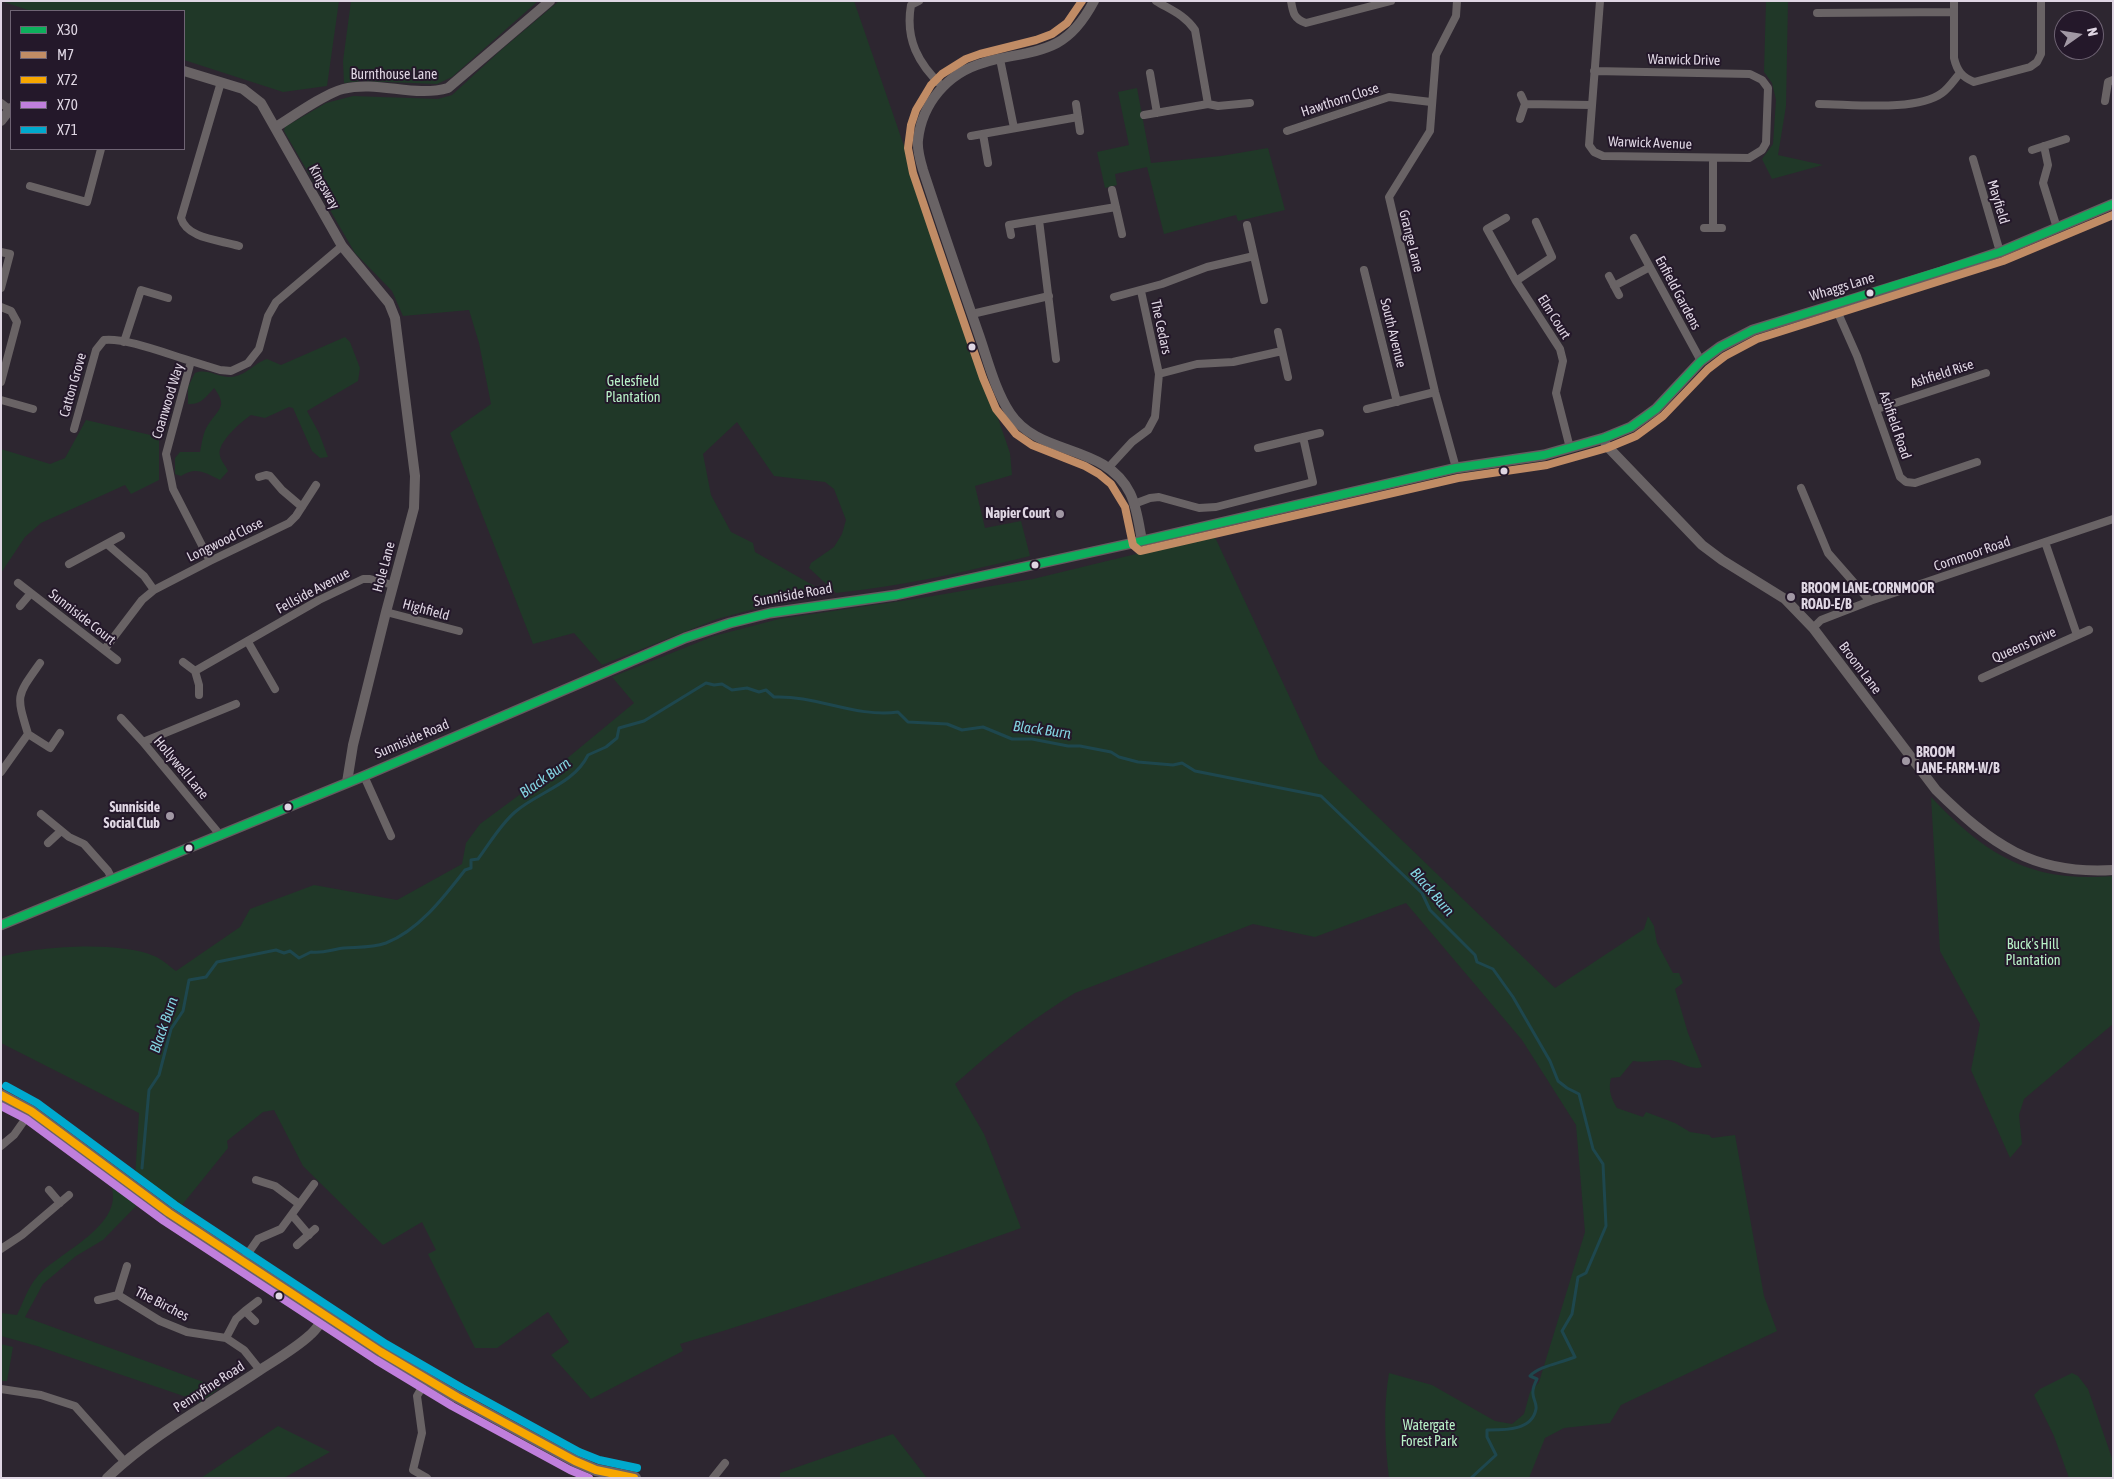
<!DOCTYPE html>
<style>
body{margin:0}
#map{position:relative;width:2114px;height:1479px;overflow:hidden;background:#2d2630;font-family:"Asap Condensed",sans-serif}
canvas{display:block}
.frame{position:absolute;inset:0;border:2px solid #dfd6e3;pointer-events:none}
.legend{position:absolute;left:10px;top:10px;width:175px;height:140px;box-sizing:border-box;background:#24182a;border:1px solid #6f6474;margin:0;padding:6px 9px;list-style:none;font-size:15px;color:#dfd6e3}
.legend li{display:flex;align-items:center;gap:10px;height:25px}
.legend b{width:25px;border:1px solid #6f6474}
.north{position:absolute;left:2054px;top:10px;width:50px;height:50px;box-sizing:border-box;background:#24182a;border:1px solid #6f6474;border-radius:50%;rotate:77deg;font-size:14px;font-weight:700;line-height:20px;text-align:center;color:#dfd6e3}
.north::after{content:'';display:block;margin:auto;width:18px;height:22px;background:#a198a4;clip-path:polygon(50% 0,100% 100%,50% 72%,0 100%)}
</style>
<div id="map">
<canvas width="2114" height="1479"></canvas>
<div class="frame"></div>
<ul class="legend">
<li><b style="height:6px;background:#0daf5c"></b>X30</li>
<li><b style="height:6px;background:#c18c65"></b>M7</li>
<li><b style="height:6px;background:#f7a600"></b>X72</li>
<li><b style="height:6px;background:#c07fdc"></b>X70</li>
<li><b style="height:6px;background:#00a9ce"></b>X71</li>
</ul>
<div class="north">N</div>
</div>
<script>
const g = document.querySelector('canvas').getContext('2d');
g.lineJoin = 'round';
function paint(path, color) {
  g.fillStyle = color;
  g.fill(path, 'evenodd');
}
function strokePath(path, color, width, dash) {
  g.strokeStyle = color;
  g.lineWidth = width;
  g.lineCap = dash ? 'butt' : 'round';
  g.setLineDash(dash || []);
  g.stroke(path);
}
function label(font, color, halo, rows, align = 'center') {
  g.font = font + ' "Asap Condensed",sans-serif';
  g.lineWidth = 4;
  g.setLineDash([]);
  g.textBaseline = 'middle';
  g.strokeStyle = halo;
  g.fillStyle = color;
  for (const [text, x, y, turn = 0] of rows) {
    g.save();
    g.translate(x, y);
    g.rotate((+turn || 0) * Math.PI / 180);
    g.textAlign = isNaN(turn) ? turn : align;
    if (halo) g.strokeText(text, 0, 0);
    g.fillText(text, 0, 0);
    g.restore();
  }
}
const green = new Path2D(`
 M1 1H339L327 86 283 92 184 60V11H31Z
 M351 1H538L452 77 437 84 362 81 344 83 343 61Z
 M559 1H854L1010 453 1012 475 975 486 985 528 1021 521 1030 556C964 572 903 586 836 593L809 568 811 563 834 547 842 534 846 520 834 489 825 482 774 476 737 422 703 454 711 495 731 532 753 543 755 552 828 594 780 602 717 619 602 665 574 633 533 644 450 433 491 404 479 343 469 310 403 316 392 291 355 253 284 131 285 127 326 103 353 96 438 99 452 95 500 51Z
 M1766 1H1788L1786 106 1778 155 1823 165 1772 179 1762 159 1773 144 1776 100 1772 83 1764 72Z
 M1137 88 1151 163 1221 156 1268 148 1285 210 1238 221 1236 215 1164 234 1147 167 1115 174 1117 185 1105 188 1097 152 1129 145 1118 92Z
 M345 337 350 342 360 368 358 381 307 411 319 433 328 457 320 458 312 451 293 408 289 407 265 418 251 415C241 422 216 443 220 456 221 461 226 466 228 471L220 480C206 473 196 466 181 476L175 474V458L180 452H200C202 443 203 432 208 425 219 408 228 407 214 388 206 397 201 405 188 404V387L195 373C208 368 218 378 231 377 246 376 254 363 267 359L281 365Z
 M86 420 159 437V480L131 494 125 485 41 523 25 537 1 573V449L50 464 65 458Z
 M1214 535 1319 760 1555 988 1644 929 1648 916 1654 926 1657 943 1673 973H1679L1683 983 1675 989 1688 1033 1702 1067C1690 1071 1680 1060 1668 1060 1656 1060 1645 1063 1633 1061L1620 1077 1611 1078C1608 1090 1611 1098 1617 1108L1643 1117 1646 1112 1675 1123 1690 1132 1709 1135 1712 1138 1735 1135 1764 1296 1777 1331 1621 1405 1610 1423 1564 1428 1545 1438 1529 1478H1389C1385 1443 1383 1408 1389 1373L1432 1385 1495 1421 1512 1424 1524 1414 1530 1392 1539 1382 1585 1232 1576 1125 1522 1040 1406 903 1315 937 1253 924 1075 993C1032 1019 993 1050 955 1084L984 1134 1021 1228C908 1269 795 1310 680 1344L683 1351 591 1399 551 1355 569 1342 548 1312 497 1348H475L428 1254 436 1250 422 1222 383 1245 303 1166 274 1110 263 1112 227 1141 228 1148 178 1210 135 1178 139 1113 1 1043V957C38 946 119 941 154 956 162 959 169 966 176 971L240 927 250 909 314 885 397 900 462 864 466 843 480 824 553 770 634 703 612 677 714 636 779 619 915 599 1033 579Z
 M1931 797C1986 855 2030 883 2113 876V1024L2024 1099 2019 1115 2022 1144 2010 1158 1971 1070 1980 1024 1940 951Z
 M109 1181 140 1202 103 1240 76 1256 43 1284 25 1317 220 1388 201 1402 37 1346 1 1336V1313L17 1315C23 1303 28 1287 37 1277 56 1253 131 1224 109 1181Z
 M1 1344 13 1347 7 1381H1Z
 M2072 1373 2078 1376 2088 1389 2113 1461V1478H2069L2054 1436 2034 1395 2040 1389Z
 M278 1426 330 1452 284 1478H201Z
 M893 1434 927 1478H780V1473Z`);
const stream = new Path2D(`
 M142 1168 149 1090 159 1075 171 1029 183 1011 189 980 206 977 217 962 276 950 284 953 290 951 299 958 311 952C324 954 332 949 344 948 359 947 372 948 386 943 419 930 444 897 465 870L471 868V860L478 859C490 843 500 825 515 812 538 792 574 784 588 755L606 747 617 738 619 728 644 721 706 683 714 685 722 684 732 690 747 688 759 692 766 690 774 697C816 695 856 718 898 712L908 722 947 724 962 730 983 727 1012 739H1032L1068 746H1080L1111 752 1119 757 1138 762 1173 765 1182 763 1195 771 1321 796 1422 893 1430 910 1475 955 1477 962 1493 969 1513 997 1550 1061 1558 1081 1567 1088 1579 1094 1593 1149 1603 1164 1606 1226 1586 1273 1578 1277 1572 1314 1562 1331 1575 1357C1561 1363 1539 1366 1530 1376L1537 1379C1535 1383 1532 1389 1533 1394 1533 1399 1537 1403 1536 1409 1532 1431 1504 1430 1487 1430V1437L1496 1455 1471 1478`);
const minor = new Path2D(`
 M919 1 911 5C905 39 918 64 943 87
 M1156 1C1171 10 1185 15 1195 30L1208 104
 M1291 1C1293 13 1294 19 1306 23L1391 1
 M1954 1V58C1957 71 1962 77 1974 82L2030 67 2037 62 2041 54V1
 M1817 13 1954 12
 M1000 59 1014 128
 M1594 71 1750 74 1762 80 1768 88 1766 143 1762 150 1749 158 1603 156 1594 152 1589 145 1600 1
 M1150 73 1157 113
 M221 82 181 218C187 239 220 240 239 246
 M2105 101 2108 82 2113 80
 M1 103 10 110
 M1076 104 1080 131
 M1525 104 1592 105
 M1819 104C1851 104 1916 112 1942 93 1949 88 1954 80 1960 73
 M1144 115 1208 104 1218 106 1250 103
 M1520 119 1525 104 1521 95
 M1287 131 1389 97 1431 102
 M983 134 988 163
 M971 136 1078 117
 M2044 146 2048 165 2043 183 2057 228
 M2032 150 2066 139
 M1713 158V228
 M1973 159 2000 252
 M30 186 87 202 101 149
 M1112 190 1122 234
 M1506 218 1487 229 1516 281 1560 349 1563 361 1556 393 1570 448
 M1039 220 1056 359
 M1247 225 1264 300
 M1704 228H1722
 M1011 235 1009 225 1116 207
 M1634 238 1701 361
 M1 252 10 254 1 288
 M1364 270 1397 402
 M1609 276 1619 295
 M1516 281 1552 257 1536 222
 M1614 286 1650 267
 M1114 297 1162 284 1207 267 1254 256
 M1834 304 1857 356 1900 477 1906 482 1915 483 1977 462
 M1 307 11 311 17 322 1 382
 M972 314 1049 296
 M1278 332 1288 377
 M124 342 141 290 168 298
 M1159 374 1197 364 1233 362 1282 351
 M1 400 33 409
 M1367 409 1435 392
 M1877 409 1986 373
 M74 429 96 350 104 340C124 337 170 355 191 361
 M1258 448 1320 433
 M1109 467 1132 442 1148 430 1155 417 1159 374 1141 291
 M1456 468 1435 392 1389 197 1430 131 1436 55 1456 16 1457 1
 M259 477 266 475 270 476 282 490 302 507
 M1801 488 1828 553 1870 601
 M1134 504 1150 498 1159 497 1199 508 1216 507 1313 482 1303 437
 M2045 542 2077 635
 M107 544 144 576 154 590
 M210 561 173 489 166 454 191 361 220 370 231 371 248 363 259 349 268 316 276 302 342 246
 M69 564 121 536
 M18 583 117 660
 M20 606 31 593
 M386 612 459 631
 M1813 628 1821 620 1870 601 2113 519
 M248 642 275 689
 M104 650 142 600 154 590 210 561 289 523 296 516 316 485
 M183 662 195 671 199 685V695
 M195 671 319 600 363 579H370L393 585
 M1982 678 2089 630
 M121 718 143 742 221 836
 M28 734 50 748 60 733
 M143 742 236 704
 M1 772 28 734C16 694 16 697 40 663
 M364 776 391 836
 M41 814 69 837 84 844 108 871 112 879
 M48 843 61 831
 M1 1146 14 1135 31 1111
 M256 1180 275 1186 299 1204
 M49 1190 60 1203
 M292 1215 309 1235
 M297 1245 315 1229
 M1 1249 22 1235 69 1195
 M242 1262 258 1239 281 1229 314 1184
 M118 1295 160 1321 187 1332 226 1338 244 1350 260 1370
 M98 1300 118 1295 127 1266
 M255 1321 245 1311 258 1301
 M226 1338 236 1319 245 1311
 M1 1389 41 1395 75 1406 124 1461
 M427 1478 413 1470 422 1433 417 1396 427 1379
 M713 1478 725 1463`);
const tertiary = new Path2D(`
 M1094 1C1085 18 1074 34 1057 43 1034 55 1007 55 983 63 948 73 922 103 918 140 917 149 920 160 923 170 941 225 960 280 979 335 988 361 995 390 1010 413 1039 457 1105 443 1130 493 1137 507 1139 525 1142 541
 M184 71 243 89 261 103 342 246 389 303 395 318 415 476 414 508 386 612 353 745 347 782
 M1 121 11 108
 M276 127C292 117 326 93 343 89 378 80 414 98 448 88L550 1
 M1604 438 1606 445 1702 545 1722 560 1785 599 1813 628 1936 790C1991 844 2033 875 2113 870
 M107 1478C152 1435 208 1405 260 1370 277 1359 296 1348 310 1335 316 1330 320 1323 325 1317`);
const secondary = new Path2D(`
 M1 925 364 776 685 638 730 623 770 613 896 595 1142 541 1456 468 1544 455 1604 438 1631 427 1645 417 1656 409 1701 361 1720 347 1753 330 1941 272 2000 252 2113 204`);
const trunk = new Path2D(`
 M1 1095 31 1111 169 1213 381 1352 457 1397 575 1461 596 1470 635 1478`);
const bus1 = new Path2D(`
 M1 925 364 776 685 638 730 623 770 613 896 595 1142 541 1456 468 1544 455 1604 438 1631 427 1645 417 1656 409 1701 361 1720 347 1753 330 2000 252 2113 204`);
const bus2 = new Path2D(`
 M1082 1 1067 23 1052 34 1036 40 980 54 966 59 942 74 931 85 916 110 911 125 908 148 913 173 934 235 983 378 996 409 1016 434 1032 445 1085 466 1099 474 1111 484 1125 507 1133 545 1140 551 1458 478 1547 465 1607 448 1636 436 1651 425 1663 416 1708 369 1725 356 1757 339 2003 261 2113 215`);
const bus3 = new Path2D(`
 M1 1095 31 1111 169 1213 381 1352 457 1397 575 1461 596 1470 634 1478`);
const bus4 = new Path2D(`
 M1 1106 26 1119 164 1221 376 1360 452 1406 570 1470 589 1478`);
const bus5 = new Path2D(`
 M6 1086 37 1103 175 1205 386 1344 462 1388 579 1452 599 1460 637 1468`);
const markers = [
 [1870,293,4.5,"#dfd6e3"],
 [972,347,4.5,"#dfd6e3"],
 [1504,471,4.5,"#dfd6e3"],
 [1060,514,5,"#a198a4"],
 [1035,565,4.5,"#dfd6e3"],
 [1791,597,5,"#a198a4"],
 [1906,761,5,"#a198a4"],
 [288,807,4.5,"#dfd6e3"],
 [170,816,5,"#a198a4"],
 [189,848,4.5,"#dfd6e3"],
 [279,1296,4.5,"#dfd6e3"]
];
const streetNames = [
 ["Warwick Drive",1684,60,1],
 ["Burnthouse Lane",394,75],
 ["Hawthorn Close",1340,100,-18],
 ["Warwick Avenue",1650,143,2],
 ["Kingsway",324,187,61],
 ["Mayfield",1998,202,73],
 ["Grange Lane",1411,241,76],
 ["Whaggs Lane",1842,287,-17],
 ["Enfield Gardens",1678,293,62],
 ["Elm Court",1554,317,58],
 ["The Cedars",1161,327,78],
 ["South Avenue",1393,333,76],
 ["Ashfield Rise",1942,374,-18],
 ["Catton Grove",73,385,-74],
 ["Coanwood Way",168,401,-73],
 ["Ashfield Road",1895,425,71],
 ["Longwood Close",225,540,-26],
 ["Cornmoor Road",1972,554,-19],
 ["Hole Lane",384,567,-75],
 ["Fellside Avenue",313,591,-28],
 ["Sunniside Road",793,595,-10],
 ["Highfield",426,610,15],
 ["Sunniside Court",82,617,38],
 ["Queens Drive",2024,645,-24],
 ["Broom Lane",1860,668,53],
 ["Sunniside Road",412,739,-23],
 ["Hollywell Lane",181,768,50],
 ["The Birches",162,1304,27],
 ["Pennyfine Road",209,1387,-33]
];
const parkNames = [
 ["Gelesfield",633,382],
 ["Plantation",633,398],
 ["Buck's Hill",2033,945],
 ["Plantation",2033,961],
 ["Watergate",1429,1426],
 ["Forest Park",1429,1442]
];
const poiNames = [
 ["Napier Court",1050,514],
 ["BROOM LANE-CORNMOOR",1801,589,"left"],
 ["ROAD-E/B",1801,605,"left"],
 ["BROOM",1916,753,"left"],
 ["LANE-FARM-W/B",1916,769,"left"],
 ["Sunniside",160,808],
 ["Social Club",160,824]
];
const waterNames = [
 ["Black Burn",1042,730,8],
 ["Black Burn",545,778,-35],
 ["Black Burn",1432,892,49],
 ["Black Burn",164,1025,-71]
];
paint(green, '#203828');
strokePath(stream, '#1e474e', 3);
strokePath(minor, '#696365', 8);
strokePath(tertiary, '#696365', 10);
strokePath(secondary, '#645c60', 11);
strokePath(trunk, '#6b6266', 12);
strokePath(bus1, '#0daf5c', 8);
strokePath(bus2, '#c18c65', 8);
strokePath(bus3, '#f7a600', 8);
strokePath(bus4, '#c07fdc', 8);
strokePath(bus5, '#00a9ce', 8);
for (const [x, y, r, color] of markers) {
  const dot = new Path2D();
  dot.arc(x, y, r, 0, 2 * Math.PI);
  g.fillStyle = color;
  g.fill(dot);
  strokePath(dot, '#24182a', 2);
}
label('14px', '#dfd6e3', '#24182a', streetNames);
label('14px', '#b8f1c7', '#24182a', parkNames);
label('bold 14px', '#dfd6e3', '#24182a', poiNames, 'right');
label('italic 15px', '#82d3df', '#24182a', waterNames);
</script>
